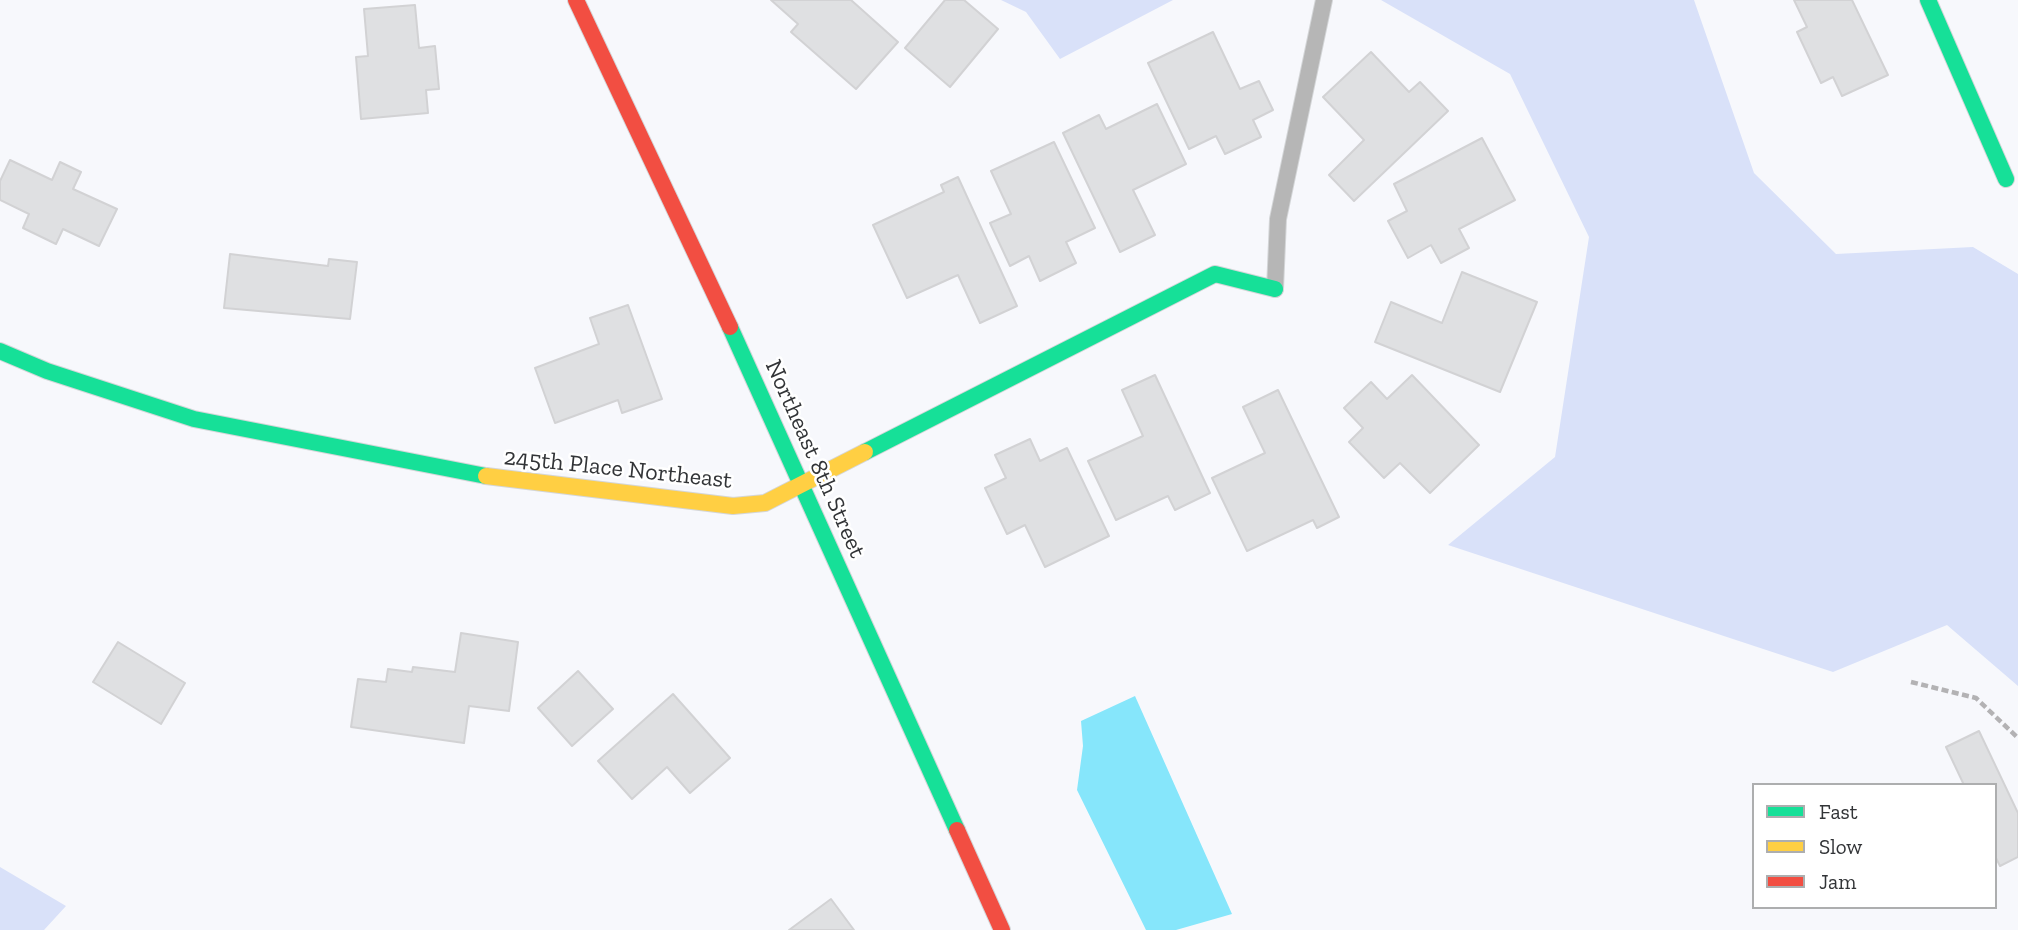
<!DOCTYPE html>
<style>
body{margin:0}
#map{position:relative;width:2018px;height:930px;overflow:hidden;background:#f7f8fc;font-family:"Zilla Slab",serif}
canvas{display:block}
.legend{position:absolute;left:1752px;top:783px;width:245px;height:126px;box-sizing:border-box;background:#fff;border:2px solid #adaeaf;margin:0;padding:9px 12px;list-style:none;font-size:21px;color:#323437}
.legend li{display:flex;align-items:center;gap:14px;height:35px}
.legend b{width:35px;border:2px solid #adaeaf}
</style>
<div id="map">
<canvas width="2018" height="930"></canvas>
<ul class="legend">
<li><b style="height:9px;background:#16e098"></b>Fast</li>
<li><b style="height:9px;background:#ffcf43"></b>Slow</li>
<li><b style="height:9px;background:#f24e42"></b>Jam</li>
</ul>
</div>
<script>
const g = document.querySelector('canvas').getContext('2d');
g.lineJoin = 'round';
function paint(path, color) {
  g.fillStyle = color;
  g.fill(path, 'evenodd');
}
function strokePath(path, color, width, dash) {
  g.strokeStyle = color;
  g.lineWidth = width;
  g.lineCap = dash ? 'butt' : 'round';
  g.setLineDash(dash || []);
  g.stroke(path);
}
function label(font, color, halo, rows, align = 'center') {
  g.font = font + ' "Zilla Slab",serif';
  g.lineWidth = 5;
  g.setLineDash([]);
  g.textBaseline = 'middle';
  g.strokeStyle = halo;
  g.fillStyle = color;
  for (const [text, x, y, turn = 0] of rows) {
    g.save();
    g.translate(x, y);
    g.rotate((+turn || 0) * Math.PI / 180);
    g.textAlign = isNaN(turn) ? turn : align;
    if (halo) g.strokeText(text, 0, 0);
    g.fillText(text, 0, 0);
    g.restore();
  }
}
const green = new Path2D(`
 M1001 0H1173L1060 59 1026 12Z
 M1381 0H1694L1754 173 1836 254 1973 247 2018 274V686L1947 625 1833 672 1448 545 1555 457 1589 237 1510 74Z
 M0 867 66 906 44 930H0Z`);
const water = new Path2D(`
 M1135 696 1232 914 1176 930H1146L1077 790 1083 746 1081 721Z`);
const building = new Path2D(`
 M771 0H851L898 42 856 89 791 32 798 24Z
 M945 0H964L998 29 950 87 905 48Z
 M1794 0H1852L1888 75 1842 96 1833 77 1821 83 1797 32 1807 27Z
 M415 5 419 48 435 46 439 89 426 90 428 113 361 119 356 57 368 56 364 9Z
 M1213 32 1240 89 1259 81 1273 110 1253 120 1261 137 1225 154 1216 136 1189 149 1148 63Z
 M1371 52 1409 92 1420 82 1448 111 1354 201 1329 175 1364 140 1323 97Z
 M1157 104 1186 164 1133 190 1155 235 1120 252 1063 133 1099 115 1106 129Z
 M1482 138 1515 200 1459 229 1469 248 1441 263 1431 245 1408 258 1388 221 1407 211 1394 184Z
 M1054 142 1095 228 1066 242 1076 263 1040 281 1029 256 1010 266 990 223 1011 214 991 171Z
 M10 160 52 180 60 162 81 172 73 189 117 209 99 246 63 229 56 244 23 228 29 214 0 200V181Z
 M958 177 1017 306 980 323 958 275 907 298 873 225 944 192 941 185Z
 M230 254 328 266 329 259 357 262 350 319 224 308Z
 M1462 272 1537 302 1500 392 1375 342 1391 302 1442 323Z
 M628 305 662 399 622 413 618 400 555 423 535 368 599 344 590 318Z
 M1155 375 1210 493 1175 510 1168 496 1116 520 1088 461 1143 436 1122 390Z
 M1412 375 1479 445 1430 493 1400 463 1384 478 1349 442 1363 428 1344 408 1371 382 1387 399Z
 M1278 390 1339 517 1317 528 1313 520 1247 551 1212 478 1265 453 1243 407Z
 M1030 439 1040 461 1067 448 1109 536 1045 567 1025 525 1007 534 985 488 1006 478 995 455Z
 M461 633 518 642 509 711 469 706 464 743 351 727 358 679 386 682 388 669 412 672 413 667 455 672Z
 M118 642 185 683 161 724 93 682Z
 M578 671 613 709 572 746 538 708Z
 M673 694 730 758 690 793 667 767 632 799 598 761Z
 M1979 731 2018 813V857L2000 866 1995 856V785H1964L1946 747Z
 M831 899 854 930H789Z`);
const path = new Path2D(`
 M1911 682 1976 698 2018 738`);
const lane = new Path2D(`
 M1275 289 1278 219 1324 0`);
const fast = new Path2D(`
 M1928 0 2006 179
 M730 327 957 830
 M0 351 47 371 194 419 486 476
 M865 452 1215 274 1275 289`);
const slow = new Path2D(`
 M486 476 733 506 765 503 865 452`);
const jam = new Path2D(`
 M576 0 730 327
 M957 830 1002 930`);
const streetNames = [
 ["Northeast 8th Street",815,459,66],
 ["245th Place Northeast",618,469,6]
];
paint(green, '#d9e1f9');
paint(water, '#86e6fb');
paint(building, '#dfe0e2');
strokePath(building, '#d2d2d4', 2);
strokePath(lane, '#d4d6d8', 18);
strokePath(fast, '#d4d6d8', 18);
strokePath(slow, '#d4d6d8', 18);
strokePath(jam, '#d4d6d8', 18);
strokePath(path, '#b3b2b4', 4.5, [7, 3.5]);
strokePath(lane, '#b6b6b6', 16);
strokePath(fast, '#16e098', 16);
strokePath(slow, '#ffcf43', 16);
strokePath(jam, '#f24e42', 16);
label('24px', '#323437', '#fff', streetNames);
</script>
